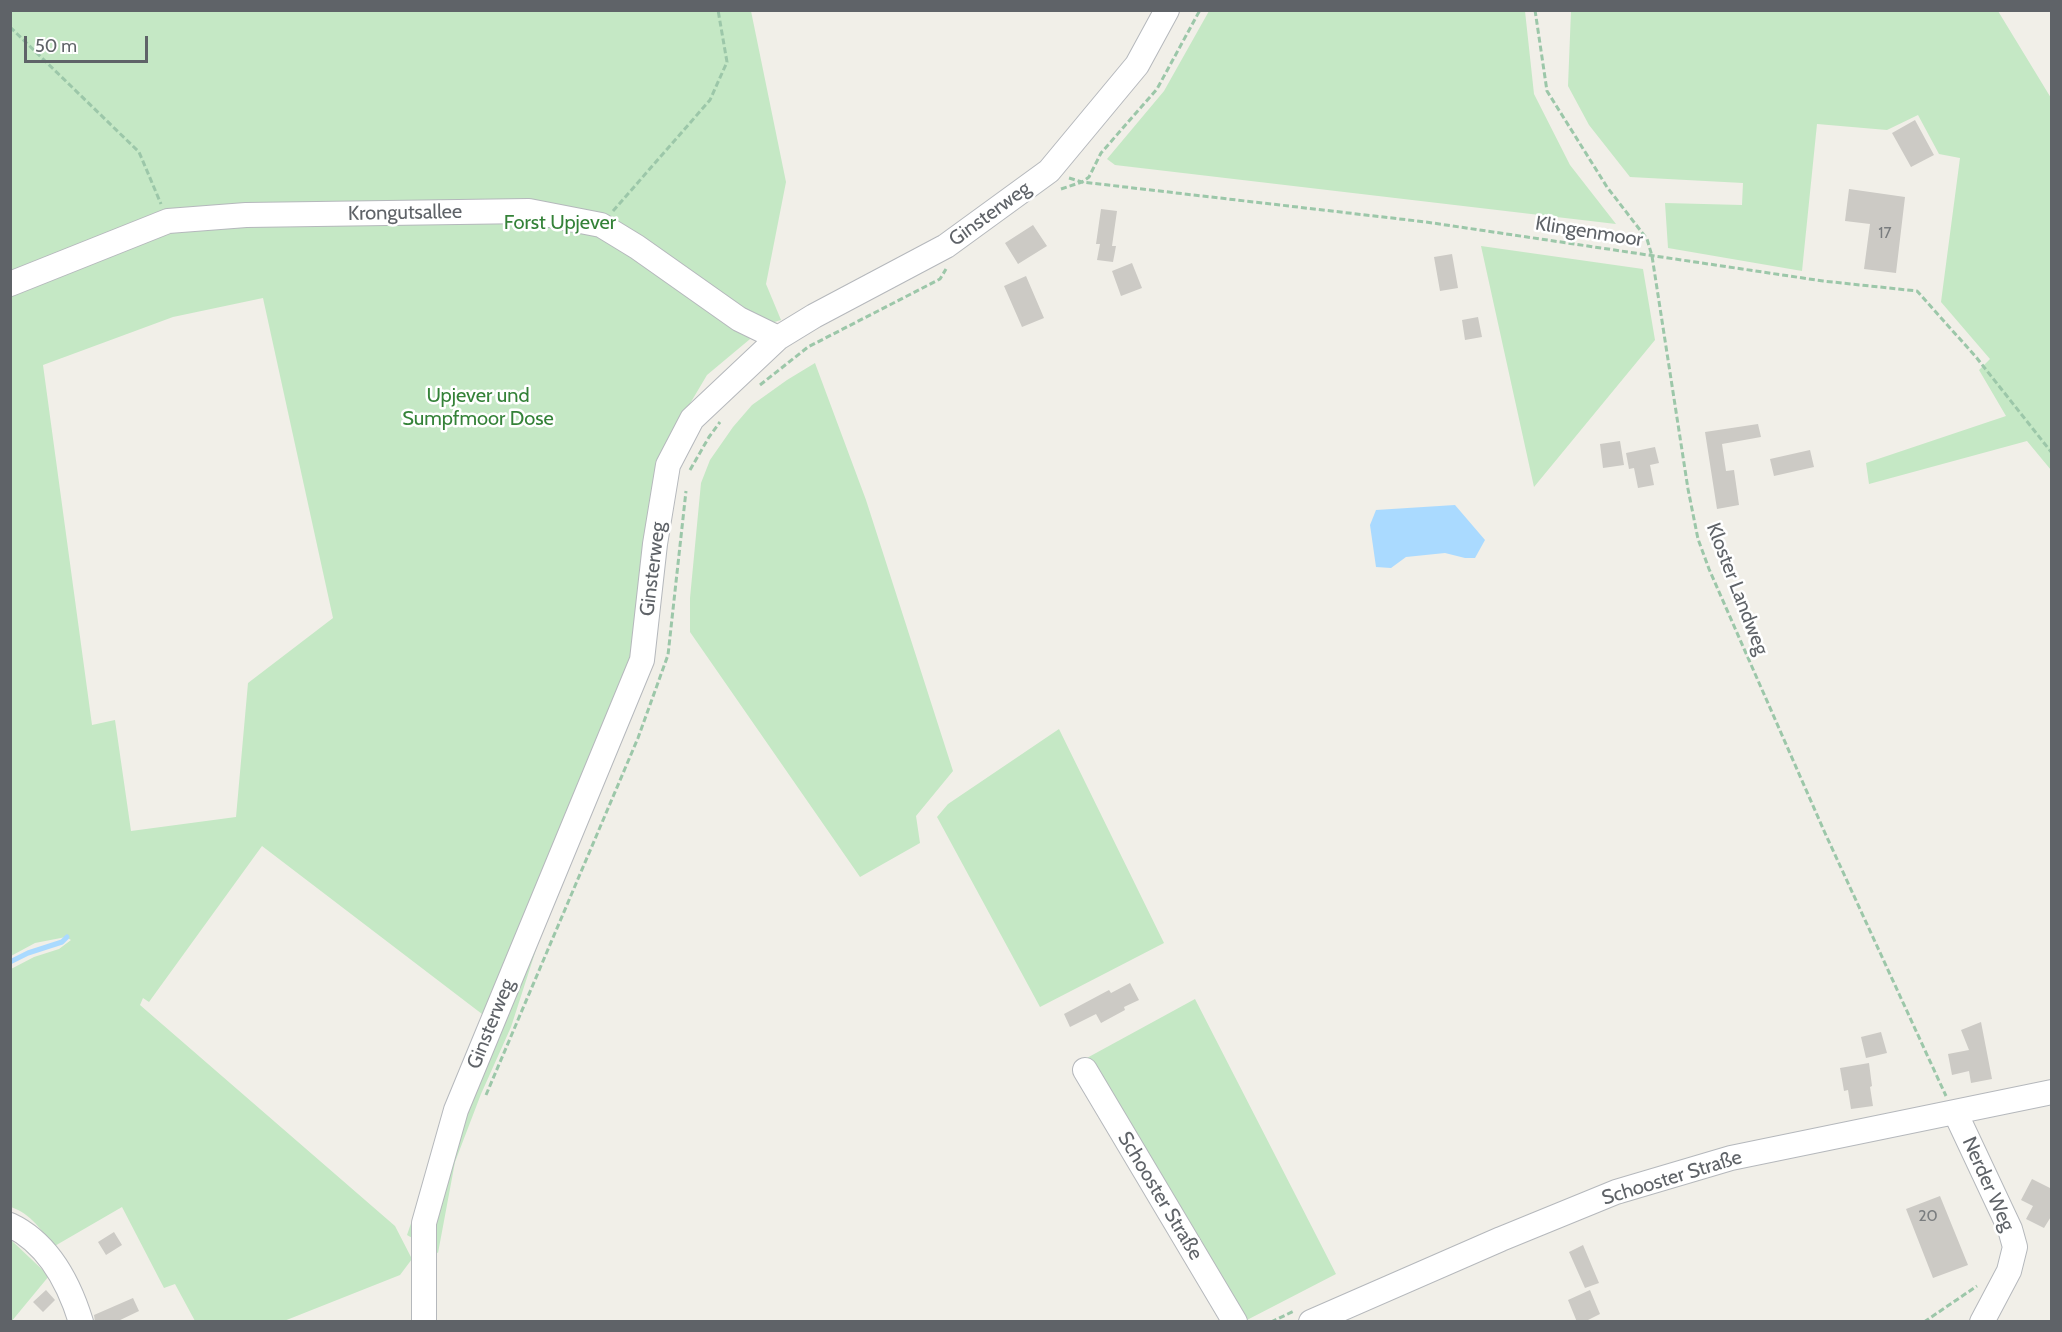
<!DOCTYPE html>
<meta charset="utf-8">
<style>
body{margin:0}
#map{position:relative;width:2062px;height:1332px;overflow:hidden;background:#f1efe8;font-family:Cabin,sans-serif}
canvas{display:block}
.frame{position:absolute;inset:0;border:12px solid #5f6368;pointer-events:none}
.scale{position:absolute;left:24px;top:36px;width:124px;height:27px;box-sizing:border-box;border:3px solid #5f6368;border-top:0;padding-left:8px;font-size:18px;line-height:21px;white-space:nowrap;color:#5f6368;-webkit-text-stroke:4px #fff;paint-order:stroke}
</style>
<div id="map">
<canvas width="2062" height="1332"></canvas>
<div class="frame"></div>
<div class="scale">50 m</div>
</div>
<script>
const g = document.querySelector('canvas').getContext('2d');
g.lineJoin = 'round';
function paint(path, color) {
  g.fillStyle = color;
  g.fill(path, 'evenodd');
}
function strokePath(path, color, width, dash) {
  g.strokeStyle = color;
  g.lineWidth = width;
  g.lineCap = dash ? 'butt' : 'round';
  g.setLineDash(dash || []);
  g.stroke(path);
}
function label(font, color, halo, rows, align = 'center') {
  g.font = font + ' Cabin,sans-serif';
  g.lineWidth = 5;
  g.setLineDash([]);
  g.textBaseline = 'middle';
  g.strokeStyle = halo;
  g.fillStyle = color;
  for (const [text, x, y, turn = 0] of rows) {
    g.save();
    g.translate(x, y);
    g.rotate((+turn || 0) * Math.PI / 180);
    g.textAlign = isNaN(turn) ? turn : align;
    if (halo) g.strokeText(text, 0, 0);
    g.fillText(text, 0, 0);
    g.restore();
  }
}
const green = new Path2D(`
 M11 11H751L786 182 766 284 781 320 768 324 707 375 656 461 631 656 511 1027 481 1094 455 1162 438 1253 407 1235 482 1014 262 846 149 1002 143 998 140 1005 395 1226 412 1259 400 1275 284 1321H195L175 1284 164 1288 122 1207 53 1247C42 1230 31 1214 11 1207V969L34 957 59 949 71 940 66 937 35 943 11 956ZM263 298 333 618 248 683 236 817 131 831 115 720 92 725 43 365 173 317Z
 M1209 11H1525L1534 94 1570 165 1616 224 1115 165 1107 159 1164 91Z
 M1571 11H1998L2051 98V470L2027 441 1869 484 1866 463 2006 416 1979 370 1990 359 1941 302 1960 158 1939 154 1918 115 1887 130 1817 124 1802 271 1668 248 1665 203 1742 205 1743 183 1630 177 1589 125 1568 86Z
 M1481 246 1643 269 1655 340 1534 487Z
 M815 363 866 500 953 771 916 816 920 843 860 877 690 632V598L701 483 710 460 733 427 752 405 787 380Z
 M1059 729 1164 943 1040 1007 937 817 948 804Z
 M1195 999 1336 1274 1245 1321 1085 1059Z
 M10 1239 49 1276 11 1322 10 1321Z`);
const water = new Path2D(`
 M1455 505 1485 540 1475 558H1465L1445 553 1406 557 1391 568 1376 567 1370 525 1376 510Z`);
const stream = new Path2D(`
 M10 962 28 953 62 942 67 937`);
const building = new Path2D(`
 M1915 120 1934 155 1911 167 1892 133Z
 M1849 189 1905 197 1896 273 1864 269 1870 224 1845 221Z
 M1101 209 1117 211 1112 246H1116L1113 262 1097 260 1100 244H1096Z
 M1033 225 1047 246 1018 264 1005 243Z
 M1452 254 1458 288 1440 291 1434 257Z
 M1132 263 1142 288 1121 296 1112 271Z
 M1026 276 1044 318 1022 327 1004 286Z
 M1478 317 1482 337 1465 340 1462 320Z
 M1758 424 1761 437 1722 444 1726 471 1734 470 1739 505 1717 509 1705 432Z
 M1620 441 1624 465 1603 468 1600 444Z
 M1655 447 1659 463 1650 465 1654 485 1638 488 1634 468 1629 469 1626 453Z
 M1810 450 1814 467 1774 476 1770 459Z
 M1130 983 1139 1000 1124 1007 1125 1010 1101 1023 1096 1014 1070 1027 1064 1014 1109 990 1111 993Z
 M1981 1022 1992 1079 1971 1083 1969 1071 1952 1075 1948 1054 1969 1050 1961 1030Z
 M1881 1032 1887 1053 1866 1058 1861 1037Z
 M1869 1063 1872 1086 1870 1087 1873 1106 1851 1109 1848 1090 1844 1091 1840 1068Z
 M2032 1179 2052 1189V1215L2044 1228 2026 1219 2033 1206 2021 1200Z
 M1940 1196 1968 1265 1933 1278 1906 1209Z
 M114 1232 122 1245 106 1255 98 1242Z
 M1583 1245 1599 1283 1585 1288 1569 1252Z
 M46 1290 55 1300 43 1312 33 1302Z
 M1590 1290 1600 1314 1584 1322H1577L1568 1300Z
 M133 1298 139 1311 116 1322H95L94 1315Z`);
const path = new Path2D(`
 M1535 10 1547 91 1607 187 1647 239 1652 256 1688 489 1698 539 1709 569 1825 833 1946 1096
 M10 27 139 152 161 204
 M1069 178 1082 182 1426 222 1823 281 1917 291 1976 357 2052 453
 M1061 189 1082 182 1089 177 1101 153 1157 89 1200 10
 M613 211 710 100 727 62 718 10
 M760 385 808 347 940 279 946 269
 M690 470 709 437 720 422
 M486 1095 638 738 668 655 686 491
 M1271 1322 1294 1311
 M1924 1322 1977 1286`);
const minor = new Path2D(`
 M10 284 168 221 246 215 529 211 601 225 637 247 739 319 778 338
 M1085 1070 1235 1322
 M1955 1112 2010 1229 2015 1247 2009 1271 1982 1322
 M10 1225C48 1243 69 1283 81 1322
 M424 1322V1223L456 1110 642 660 655 544 668 465 692 419 778 338 814 316 946 246 1049 171 1137 65 1167 10
 M1311 1322 1501 1239 1616 1192 1731 1158 2052 1092`);
const numberNames = [
 ["17",1885,233],
 ["20",1928,1216]
];
const streetNames = [
 ["Krongutsallee",405,213,-1],
 ["Ginsterweg",990,214,-36],
 ["Klingenmoor",1589,232,9],
 ["Ginsterweg",653,569,-83],
 ["Kloster Landweg",1737,589,69],
 ["Ginsterweg",491,1024,-68],
 ["Schooster Straße",1672,1178,-17],
 ["Nerder Weg",1988,1184,66],
 ["Schooster Straße",1160,1196,59]
];
const parkNames = [
 ["Forst Upjever",560,223],
 ["Upjever und",478,396],
 ["Sumpfmoor Dose",478,419]
];
paint(green, '#c5e8c5');
paint(water, '#aadaff');
strokePath(stream, '#aadaff', 5);
paint(building, '#cccac5');
strokePath(minor, '#b5b8bc', 26);
strokePath(path, '#9cc7a9', 3, [6, 3]);
strokePath(minor, '#fff', 24);
label('16px', '#7a7d7f', null, numberNames);
label('20px', '#5f6368', '#fff', streetNames);
label('20px', '#348238', '#fff', parkNames);
</script>
